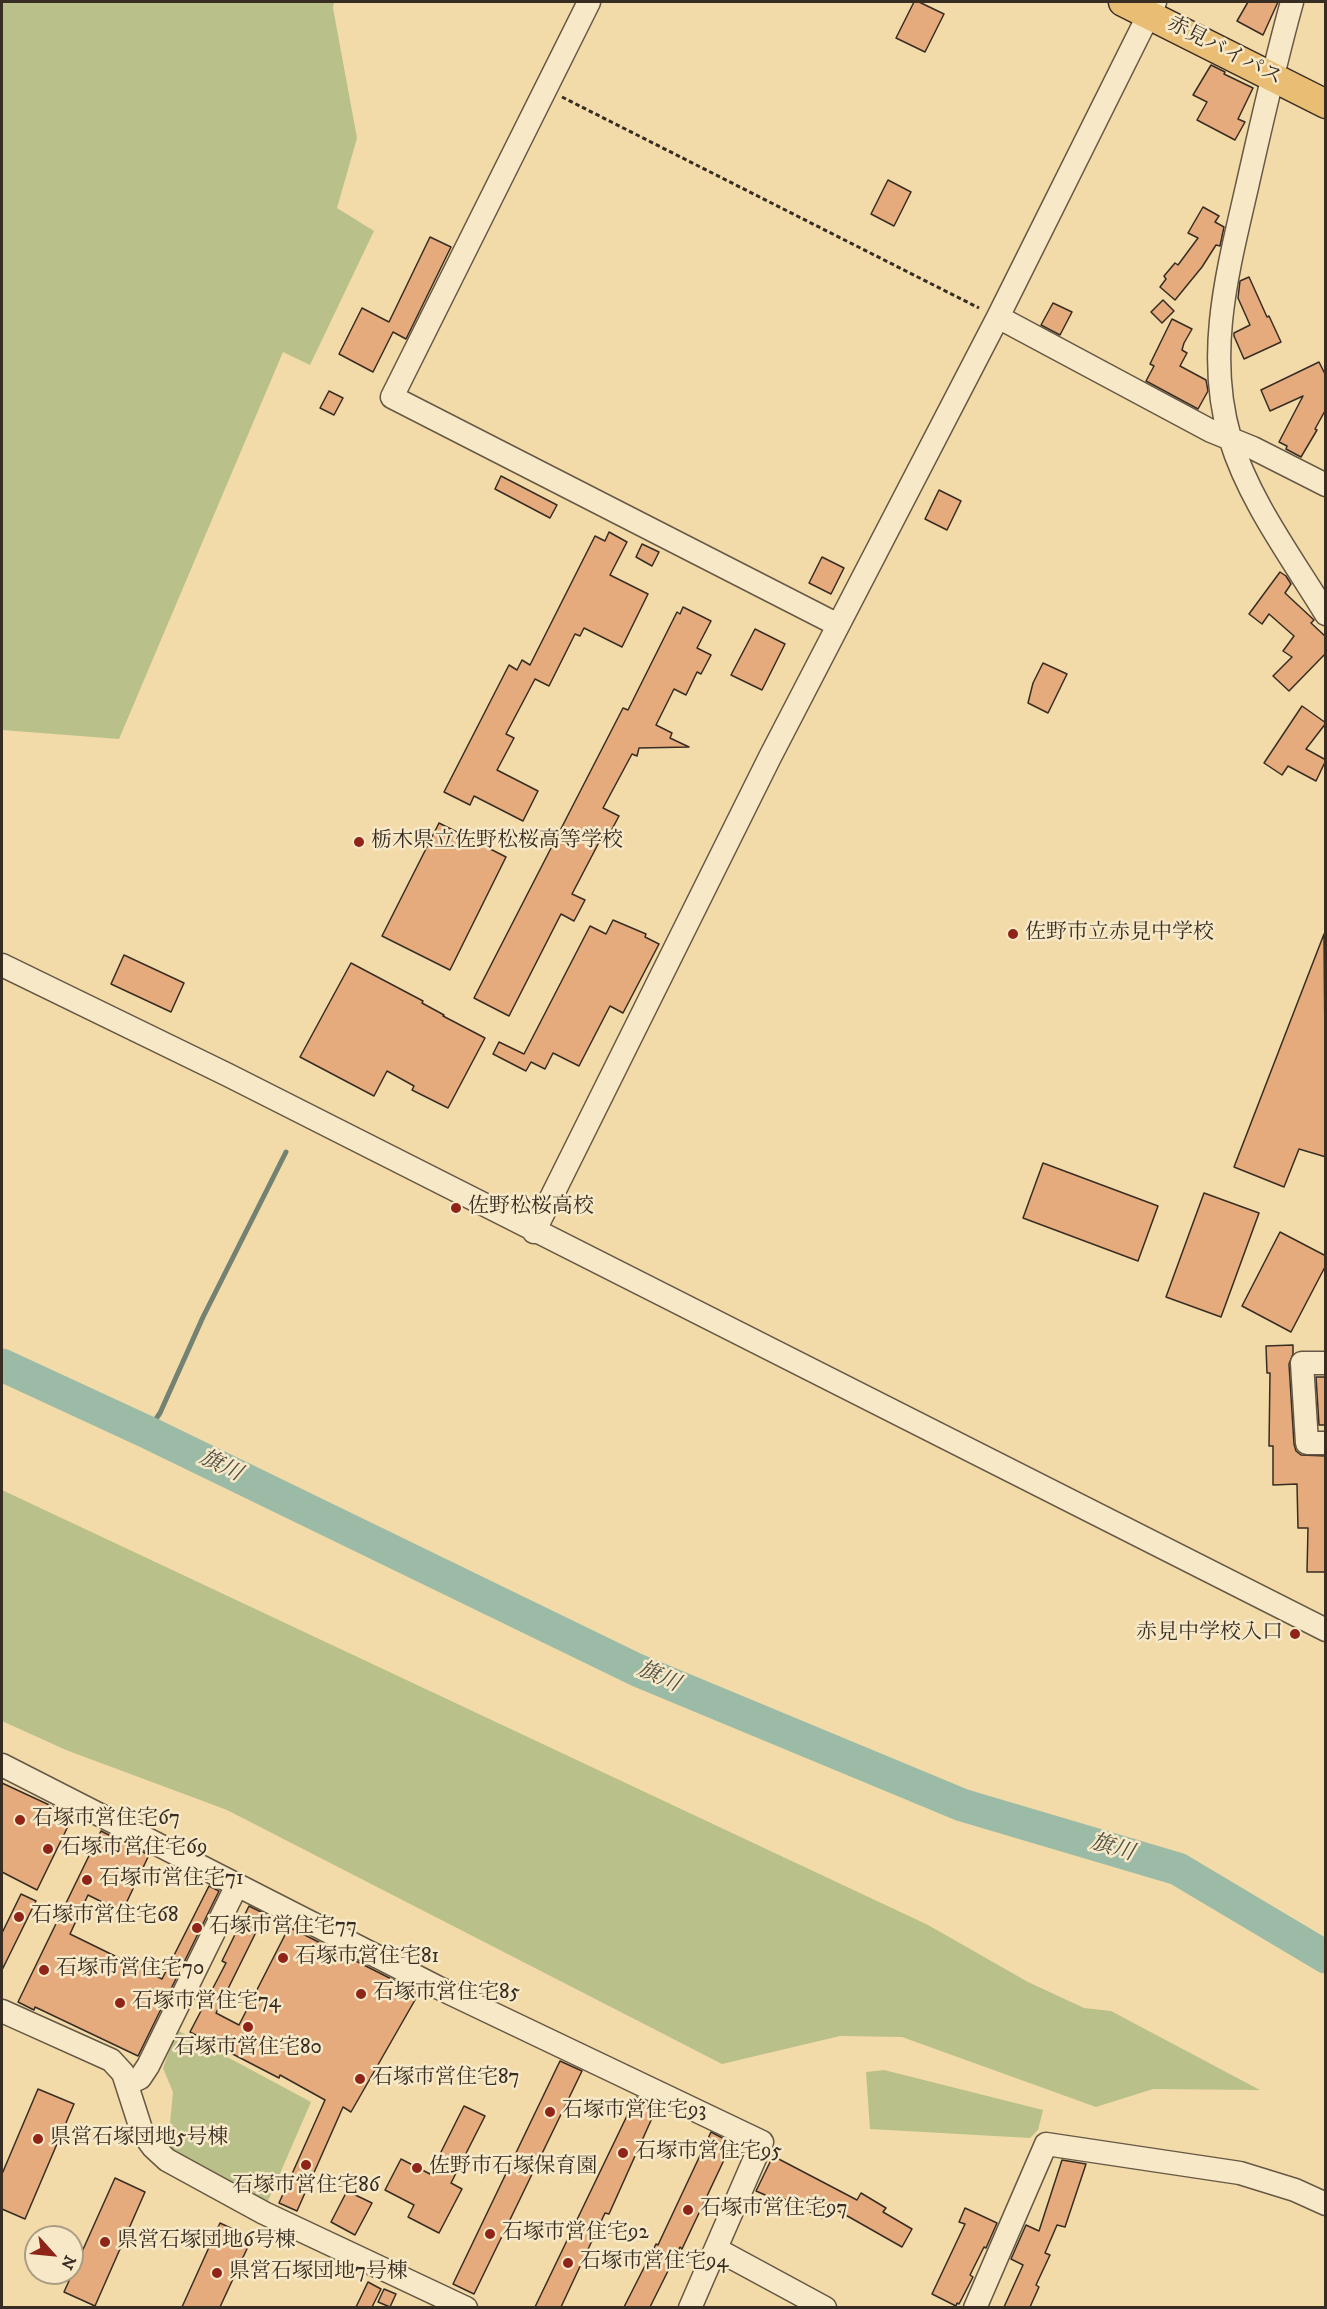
<!DOCTYPE html>
<meta charset="utf-8">
<style>
body{margin:0}
#map{position:relative;width:1327px;height:2309px;overflow:hidden;background:#f2dba9;font-family:"IM FELL DW Pica",serif}
canvas{display:block}
.frame{position:absolute;inset:0;border:3px solid #372d23;pointer-events:none}
.north{position:absolute;left:24px;top:2225px;width:60px;height:60px;box-sizing:border-box;background:#f7e8c7;border:2px solid #aa9d85;border-radius:50%;rotate:117deg;font-size:16px;font-weight:700;line-height:24px;text-align:center;color:#372d23}
.north::after{content:'';display:block;margin:auto;width:21px;height:27px;background:#8f2418;clip-path:polygon(50% 0,100% 100%,50% 72%,0 100%)}
</style>
<div id="map">
<canvas width="1327" height="2309"></canvas>
<div class="frame"></div>
<div class="north">N</div>
</div>
<script>
const g = document.querySelector('canvas').getContext('2d');
g.lineJoin = 'round';
function paint(path, color) {
  g.fillStyle = color;
  g.fill(path, 'evenodd');
}
function strokePath(path, color, width, dash) {
  g.strokeStyle = color;
  g.lineWidth = width;
  g.lineCap = dash ? 'butt' : 'round';
  g.setLineDash(dash || []);
  g.stroke(path);
}
function label(font, color, halo, rows, align = 'center') {
  g.font = font + ' "IM FELL DW Pica","Noto Serif JP",serif';
  g.lineWidth = 5;
  g.setLineDash([]);
  g.textBaseline = 'middle';
  g.strokeStyle = halo;
  g.fillStyle = color;
  for (const [text, x, y, turn = 0] of rows) {
    g.save();
    g.translate(x, y);
    g.rotate((+turn || 0) * Math.PI / 180);
    g.textAlign = isNaN(turn) ? turn : align;
    if (halo) g.strokeText(text, 0, 0);
    g.fillText(text, 0, 0);
    g.restore();
  }
}
const green = new Path2D(`
 M2 2H334L333 8 357 138 337 208 374 231 310 365 283 352 119 739 2 730Z
 M2 1490 928 1925 1028 1982 1084 2008 1111 2011 1260 2090 1153 2089 1096 2107 902 2037 840 2036 722 2064 227 1810 66 1750 2 1721Z
 M177 2030 311 2102 268 2201 173 2152 168 2144 173 2092 163 2068Z
 M884 2070 1043 2110 1038 2130 1030 2138 870 2129 866 2072Z`);
const stream = new Path2D(`
 M147 1432 160 1413 203 1317 286 1152`);
const river = new Path2D(`
 M2 1365 147 1432 637 1670 962 1805 1178 1869 1326 1957`);
const building = new Path2D(`
 M914 2H919L944 14 925 52 896 38Z
 M1248 2H1278L1263 35 1237 21Z
 M1211 65 1225 72 1224 74 1253 88 1238 119 1245 122 1235 140 1197 120 1207 102 1193 95Z
 M888 180 911 192 894 226 871 214Z
 M1203 207 1219 216 1215 222 1224 227 1220 246 1216 245 1202 267 1175 300 1160 287 1166 279 1164 276 1175 263 1178 265 1198 238 1188 233Z
 M430 237 451 247 406 339 393 332 373 372 339 354 362 308 389 322Z
 M1249 277 1267 317 1269 316 1281 342 1244 359 1234 336V333L1250 325 1238 298 1240 281Z
 M1163 300 1174 311 1162 323 1151 312Z
 M1053 303 1072 312 1060 335 1041 325Z
 M1172 319 1192 329 1184 343 1182 350 1187 353 1180 366 1206 380 1208 391 1198 409 1146 381 1154 366 1150 364Z
 M1319 362 1326 376V409L1315 429 1317 430 1301 457 1286 449 1287 446 1279 442 1303 396 1270 411 1261 390Z
 M329 391 343 398 334 415 320 408Z
 M501 476 557 505 550 518 495 489Z
 M939 490 961 501 947 530 925 519Z
 M609 532 627 542 610 575 648 594 622 647 584 628 580 636 575 634 549 686 535 679 506 734 514 738 497 770 538 791 523 821 474 796 470 805 444 792 509 665 517 670 522 660 530 665 595 536 605 541Z
 M642 544 659 552 652 566 636 557Z
 M822 557 844 568 831 594 809 583Z
 M1280 572 1286 576 1291 584 1285 593 1314 620 1311 623 1326 637V653L1289 691 1273 676 1292 657 1283 651 1294 636 1269 614 1262 624 1249 614Z
 M683 607 711 621 697 648 711 655 701 674 697 672 686 695 674 689 656 725 672 733 670 738 689 747 639 748 637 756 632 754 603 808 619 816 611 831 606 829 572 894 585 900 574 921 561 914 509 1016 474 998 623 708 628 710 677 612 680 614Z
 M755 629 785 644 762 690 731 675Z
 M1043 663 1067 674 1048 713 1028 703 1033 683Z
 M1302 706 1326 723 1306 749 1326 760 1316 781 1288 766 1282 775 1264 763Z
 M439 823 506 857 450 970 382 936Z
 M613 920 646 934 645 937 659 944 623 1013 610 1006 579 1066 553 1053 545 1069 531 1062 526 1071 493 1054 499 1042 524 1054 590 926 606 934Z
 M1324 934 1326 1157 1299 1149 1284 1187 1234 1167Z
 M124 955 184 983 171 1012 111 984Z
 M351 963 423 1001 422 1003 444 1015 443 1016 485 1038 448 1108 412 1090 414 1086 387 1071 374 1096 300 1057Z
 M1043 1163 1158 1206 1138 1261 1023 1218Z
 M1204 1193 1259 1213 1221 1317 1166 1297Z
 M1280 1232 1326 1256V1265L1291 1332 1242 1306Z
 M1293 1345V1354L1289 1364 1294 1444 1296 1451 1301 1455 1326 1456V1572H1307L1308 1528H1298L1297 1484 1273 1485V1446H1269L1270 1373H1267L1266 1346Z
 M1316 1377H1326V1425H1319Z
 M2 1783 73 1816 37 1890 2 1872Z
 M101 1831 149 1855 122 1912 88 1895 70 1934 162 1979 209 1886 219 1891 138 2056 35 2007 34 2010 18 2002Z
 M21 1894 36 1901 2 1970V1933Z
 M249 1906 265 1914 216 2013 239 2025 289 1927 419 1993 351 2112 343 2107 297 2211 279 2203 325 2100 280 2075 279 2078 190 2032 226 1963 222 1961Z
 M560 2061 582 2071 474 2294 453 2284Z
 M38 2089 74 2104 25 2219 2 2209V2174Z
 M636 2097 657 2107 609 2214 605 2213 561 2307H535Z
 M464 2106 485 2116 451 2183 462 2189 439 2233 408 2217 414 2205 385 2190 401 2159 430 2174Z
 M711 2132 732 2143 682 2249 680 2247 650 2307H624L656 2244 658 2245Z
 M773 2156 857 2200 861 2193 886 2208 883 2212 912 2229 902 2247 828 2205 822 2218 782 2198 779 2201 756 2191Z
 M1062 2160 1086 2164 1065 2227 1057 2225 1045 2253 1050 2255 1036 2285 1039 2287 1030 2307H1004L1023 2265 1011 2259 1026 2225 1039 2231Z
 M115 2178 145 2192 95 2306 64 2292Z
 M347 2191 372 2203 355 2235 331 2222Z
 M965 2208 997 2223 986 2248 984 2247 970 2275 973 2277 959 2304 957 2303 956 2306 932 2294 965 2224 959 2222Z
 M220 2223 252 2238 220 2307H182Z
 M368 2282 381 2289 372 2307H356Z
 M384 2289 396 2294 390 2307 378 2302Z`);
const path = new Path2D(`
 M562 97 979 308`);
const minor = new Path2D(`
 M589 2 392 397 838 625
 M1292 2C1275 63 1261 125 1247 187 1228 270 1205 353 1230 438 1249 501 1292 558 1326 614
 M998 317 1211 431 1253 448 1326 485
 M2 965 228 1075 1326 1630
 M534 1232 770 757 998 317 1155 2
 M1326 1363H1302L1307 1443H1326
 M2 1765 437 1987 762 2142 690 2308
 M2 2011 111 2060 123 2073 142 2132 153 2147 167 2160 264 2213 466 2308
 M127 2084 140 2078 148 2066 237 1885
 M716 2249 825 2308
 M975 2308 1046 2144 1240 2173 1295 2190 1326 2204`);
const major = new Path2D(`
 M1123 2 1326 104`);
const markers = [
 [359,842,6,"#8f2418"],
 [1013,934,6,"#8f2418"],
 [456,1208,6,"#8f2418"],
 [1295,1634,6,"#8f2418"],
 [20,1820,6,"#8f2418"],
 [48,1849,6,"#8f2418"],
 [87,1880,6,"#8f2418"],
 [19,1917,6,"#8f2418"],
 [197,1928,6,"#8f2418"],
 [283,1958,6,"#8f2418"],
 [44,1970,6,"#8f2418"],
 [361,1994,6,"#8f2418"],
 [120,2003,6,"#8f2418"],
 [248,2027,6,"#8f2418"],
 [360,2079,6,"#8f2418"],
 [550,2112,6,"#8f2418"],
 [38,2139,6,"#8f2418"],
 [623,2153,6,"#8f2418"],
 [306,2165,6,"#8f2418"],
 [417,2168,6,"#8f2418"],
 [688,2210,6,"#8f2418"],
 [490,2234,6,"#8f2418"],
 [105,2242,6,"#8f2418"],
 [568,2263,6,"#8f2418"],
 [217,2273,6,"#8f2418"]
];
const streetNames = [
 ["赤見バイパス",1224,52,27]
];
const poiNames = [
 ["栃木県立佐野松桜高等学校",371,842],
 ["佐野市立赤見中学校",1025,934],
 ["佐野松桜高校",468,1208],
 ["赤見中学校入口",1283,1634,"right"],
 ["石塚市営住宅67",32,1820],
 ["石塚市営住宅69",60,1849],
 ["石塚市営住宅71",99,1880],
 ["石塚市営住宅68",31,1917],
 ["石塚市営住宅77",209,1928],
 ["石塚市営住宅81",295,1958],
 ["石塚市営住宅70",56,1970],
 ["石塚市営住宅85",373,1994],
 ["石塚市営住宅74",132,2003],
 ["石塚市営住宅80",248,2049,"center"],
 ["石塚市営住宅87",372,2079],
 ["石塚市営住宅93",562,2112],
 ["県営石塚団地5号棟",50,2139],
 ["石塚市営住宅95",635,2153],
 ["佐野市石塚保育園",429,2168],
 ["石塚市営住宅86",306,2187,"center"],
 ["石塚市営住宅97",700,2210],
 ["石塚市営住宅92",502,2234],
 ["県営石塚団地6号棟",117,2242],
 ["石塚市営住宅94",580,2263],
 ["県営石塚団地7号棟",229,2273]
];
const waterNames = [
 ["旗川",220,1467,26],
 ["旗川",658,1678,23],
 ["旗川",1112,1849,16]
];
paint(green, '#b9c089');
strokePath(stream, '#738272', 5);
strokePath(river, '#9bbba6', 33);
paint(building, '#e5ab7d');
strokePath(building, '#372d23', 1.5);
strokePath(minor, '#665844', 25);
strokePath(major, '#372d23', 31);
strokePath(path, '#372d23', 3, [4.5, 3]);
strokePath(minor, '#f7e8c7', 22);
strokePath(major, '#e9be74', 28);
for (const [x, y, r, color] of markers) {
  const dot = new Path2D();
  dot.arc(x, y, r, 0, 2 * Math.PI);
  g.fillStyle = color;
  g.fill(dot);
  strokePath(dot, '#f7e8c7', 2);
}
label('21px', '#372d23', '#f7e8c7', streetNames);
label('21px', '#372d23', '#f7e8c7', poiNames, 'left');
label('italic 22px', '#505044', '#f7e8c7', waterNames);
</script>
